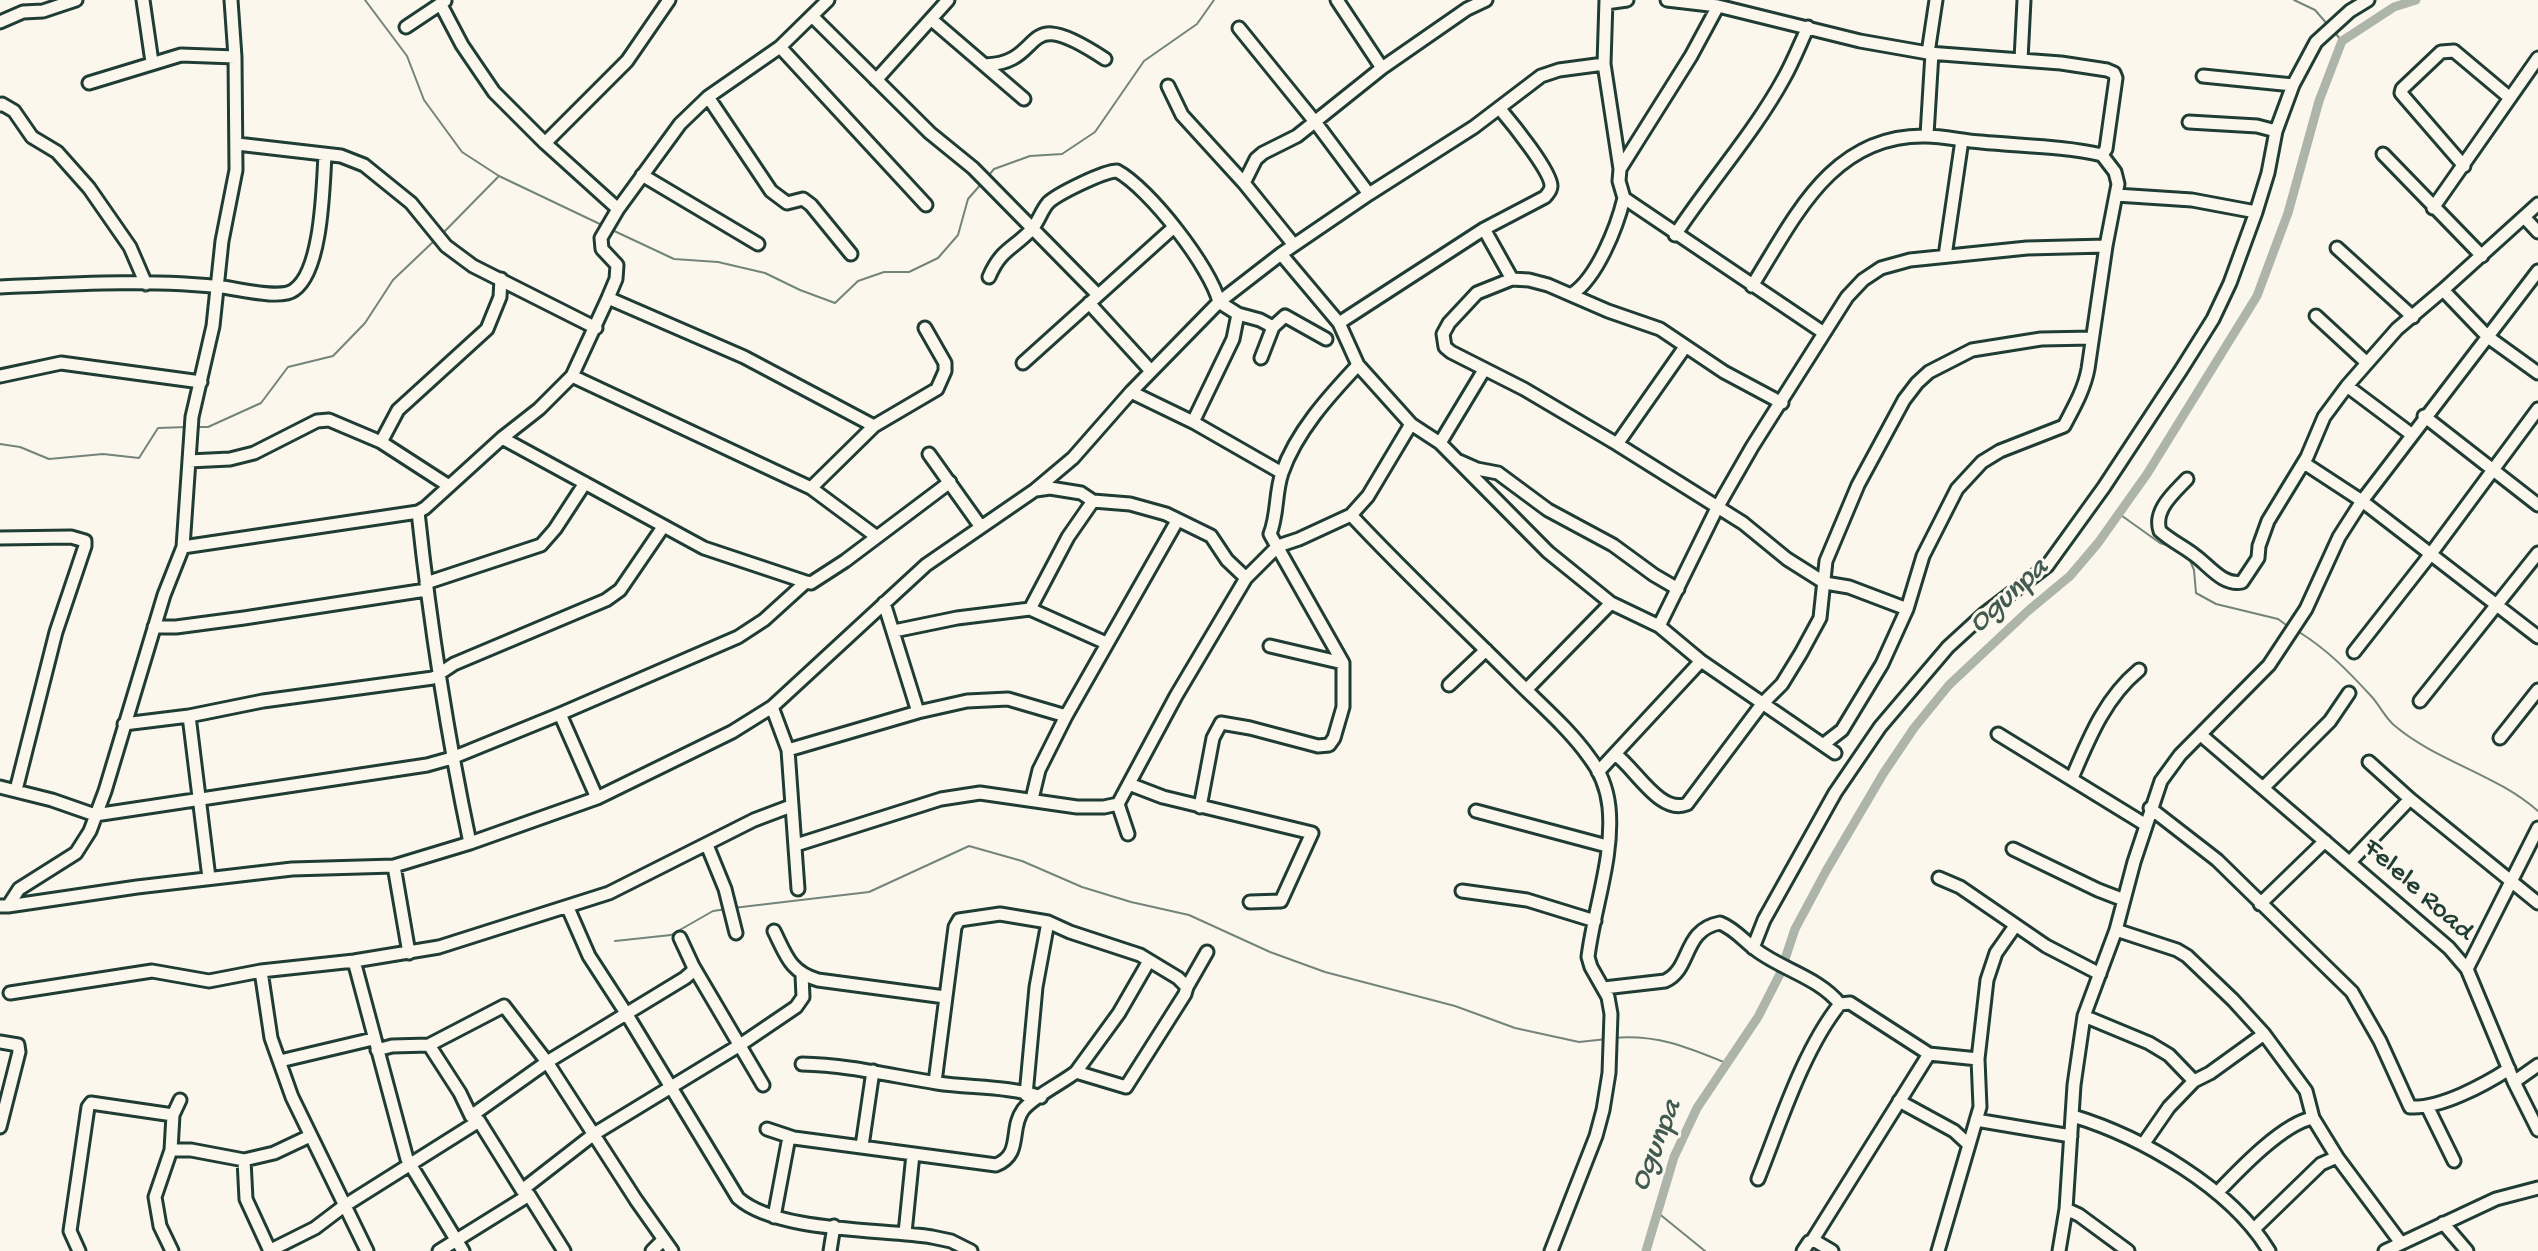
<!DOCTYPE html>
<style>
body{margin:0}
canvas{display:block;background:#fbf7ec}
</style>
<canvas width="2538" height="1251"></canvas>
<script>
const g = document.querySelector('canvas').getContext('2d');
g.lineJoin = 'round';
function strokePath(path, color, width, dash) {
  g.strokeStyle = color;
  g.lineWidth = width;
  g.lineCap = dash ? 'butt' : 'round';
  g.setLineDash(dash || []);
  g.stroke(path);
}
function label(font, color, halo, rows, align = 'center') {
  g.font = font + ' "Gochi Hand",sans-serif';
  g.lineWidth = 6;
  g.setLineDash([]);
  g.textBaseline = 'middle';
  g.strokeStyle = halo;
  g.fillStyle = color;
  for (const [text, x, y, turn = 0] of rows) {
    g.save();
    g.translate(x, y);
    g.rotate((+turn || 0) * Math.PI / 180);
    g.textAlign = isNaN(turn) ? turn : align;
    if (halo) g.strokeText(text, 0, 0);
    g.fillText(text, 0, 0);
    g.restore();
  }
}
const stream = new Path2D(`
 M365 0 407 56 424 100 462 152 499 176 604 226
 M2294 0 2315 10 2328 25
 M2335 33 2342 41
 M989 175 994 169 1030 156 1062 154 1095 132 1144 61 1197 24 1214 0
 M610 229 674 259 718 262 765 273 800 290 835 303 858 281 884 272H909L938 258 958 235 968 199 982 183
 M442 234 499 176
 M194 427H208L261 403 288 367 333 356 365 323 393 280 434 241
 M0 444 20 447 49 459 103 454 139 458 158 428 188 427
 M2118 513 2160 543 2175 548
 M2189 558 2194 570 2196 593 2216 604 2278 619 2289 627
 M2299 632C2328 650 2349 672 2372 697 2380 706 2386 719 2395 726 2438 762 2496 774 2538 811
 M733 908 869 892 969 846 1022 861 1082 887 1131 902 1189 915 1270 952 1325 972 1455 1006 1515 1028 1579 1042 1607 1039
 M615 941 671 935 713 911 727 909
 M1613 1038C1656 1034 1687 1047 1726 1063
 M1657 1212 1705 1251`);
const canal = new Path2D(`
 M1646 1251 1674 1157 1697 1108 1758 1017 1780 974 1795 929 1826 871 1883 774 1914 728 1949 685 2029 610 2070 576 2098 543 2147 474 2257 296 2288 213 2319 101 2342 41 2394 7 2416 0`);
const minor = new Path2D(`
 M143 0 152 62
 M1337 0 1382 68
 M1606 0 1604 64 1620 169 1619 181 1624 198 1824 333
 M1667 0 1718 6 1860 41 1928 53 2061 63 2107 70 2114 73 2116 78 2106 149 2102 155
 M1606 3 1627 0
 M441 5 462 45 494 92 545 143 618 209
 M812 16 930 133 973 168 1098 295
 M932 20 1024 99
 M0 22 23 12 43 11 76 0
 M406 27 445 1
 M1239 28 1316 123 1369 194
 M780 47 926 205
 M1928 53 1936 0
 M2021 60 2024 0
 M985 65C1049 63 1016 0 1105 59
 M2203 76 2293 85
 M876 80 948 0
 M89 83 181 55 235 57
 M1168 86 1182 115 1244 183 1294 245
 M708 97 771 191 787 203 803 199 811 205 851 254
 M0 105 2 104 14 111 32 137 57 152 89 188 130 247 146 284
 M2189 122 2257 126 2276 131
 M1927 135 1932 53
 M545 143 627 61 669 0
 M237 144 341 156 364 165 411 203 446 246 473 266 596 328
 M2383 154 2482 256
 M2464 166 2406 99 2401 93 2402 89 2441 52 2454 51 2510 98
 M1620 169 1691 56 1718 6
 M642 175 758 244
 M1244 183 1256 159 1263 153 1297 136 1382 68 1467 9 1486 0
 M2116 195 2192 200 2256 212
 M2433 208 2538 58
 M2525 218 2538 232
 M1484 229 1512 279
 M1675 235C1710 182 1754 133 1784 78 1793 62 1800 44 1808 27
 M2337 248 2413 317
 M1281 254 1369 194 1474 127 1541 76 1559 70 1604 64
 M1945 256 1962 140
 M989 277C1001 249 1012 250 1031 230 1038 223 1041 211 1048 203 1057 194 1104 171 1117 171 1149 188 1211 268 1219 302L1238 314 1260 320 1273 327 1285 316 1326 339
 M1752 286C1795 217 1832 134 1926 136 1944 136 1963 141 1981 142 2021 146 2063 146 2102 155L2115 172 2118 184 2106 246 2088 369C2084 390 2074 407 2064 426L2000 451 1982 462 1957 489 1923 556 1907 609 1882 664 1842 730 1824 744
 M0 287C69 284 153 279 222 287 239 289 281 300 294 290 322 271 323 187 325 155
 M2443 290 2488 337 2538 373
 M1572 294C1597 278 1617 227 1624 198
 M608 298 744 357 874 426
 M1089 303 1151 371
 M2316 316 2367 363
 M1339 323 1484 229 1545 197C1548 193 1551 191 1551 186 1551 171 1511 122 1500 109
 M1261 358 1273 327
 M1023 363 1174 227
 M0 376 61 363 201 382
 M572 376 811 488 877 537
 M2347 386 2411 434
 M1131 392 1193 422 1282 473
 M1782 403 1724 372 1660 329 1608 311 1548 285 1529 280 1512 279 1477 293 1449 323 1443 334 1445 347 1451 352 1524 389 1617 444 1743 523 1787 559 1825 583 1849 587 1907 609
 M2424 416 2538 505
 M1193 422 1233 339 1238 314
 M1411 424 1440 443 1548 552 1611 603 1659 626 1701 661 1835 753
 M502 438 704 548 806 582
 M381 442 398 410 487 329 500 297 501 279
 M1440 443 1484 370
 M1617 444 1685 347
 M929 454 981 527
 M189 461 230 459 254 453 317 421 329 420 381 442 449 486
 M1459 461 1477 469 1498 473 1548 510 1613 545 1654 575 1678 589
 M2304 463 2362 501 2538 637
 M2187 479C2174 493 2153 510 2160 531 2170 540 2182 546 2193 554 2208 564 2222 586 2242 582L2258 558 2259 546 2268 521 2307 457 2324 417 2347 386 2397 329 2443 290 2538 204
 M811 488 874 426 937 389 945 371V363L925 328
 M1036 490 1050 488 1081 493 1093 501 1130 504 1166 514 1211 536 1227 560 1246 578
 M418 512C430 623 447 734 470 843
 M0 538 71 537 85 541V546L56 632 16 790
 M183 547 418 512 425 508 502 438 539 409 572 376 608 298 616 279 617 265 602 249 601 238 618 209 680 124 708 97 780 47 828 0
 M426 583 541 545 555 529 585 483
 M884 603 918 712
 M1030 609 1068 537 1093 501
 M1659 626 1717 508 1752 447 1847 297 1863 280 1881 268 1910 260 2027 248 2106 246
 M154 627H176L244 618 426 590
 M894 631 957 618 1030 609 1106 643
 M1270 646 1343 663
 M2354 652 2430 555 2538 409
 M1449 685 1486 650
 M1526 690 1611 603
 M2420 701 2538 553
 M772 707 788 750 798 889
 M560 714 597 798
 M189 716 209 878
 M124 724 189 716 263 701 433 678 454 664 606 600 620 590 663 527
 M1998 734 2146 825
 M2201 735 2449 948 2467 969 2514 1082 2538 1130
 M2500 738 2538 690
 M788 750 918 712 967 701 1008 699 1066 716
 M1615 754C1635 768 1660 815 1687 804L1762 704 1782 684 1801 653 1820 618 1826 561 1858 485 1904 400 1917 383 1929 372 1972 350 2041 339 2092 338
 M2369 762 2410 799 2538 903
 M1598 772 1701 661
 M2072 778C2089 738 2105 698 2139 670
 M1129 784 1163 797 1312 833 1281 901 1250 902
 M0 787 52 800 95 815 427 765 452 758 560 714 738 637 764 620 806 582 811 583 845 561 950 482
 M2263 788 2330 721 2349 693
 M1032 799 1039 770 1066 716 1177 521
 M1118 804 1128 834
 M1200 807 1213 738 1221 723 1250 728 1318 746 1329 745 1334 738 1343 707V663L1270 534C1278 514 1275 493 1282 473 1296 432 1329 396 1358 365
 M2150 808 2217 860 2352 992 2380 1041 2410 1107C2440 1109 2484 1085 2509 1069
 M1476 811 1607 846
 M707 845 725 889 736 933
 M796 845 941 799 980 793 1077 807H1104L1118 804 1176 696 1246 578 1278 546 1299 539 1351 515
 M2013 849 2098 890 2124 900
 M2350 862 2410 799
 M394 866 409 953
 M1939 878 1960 887 2046 946 2100 974
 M1462 891 1527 900 1595 921
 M2260 904 2325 841
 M0 906H8L19 889 76 853 90 831 105 791 164 595 183 547 192 417 213 326 222 241 236 170 235 57 231 0
 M8 906 137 887 292 869 394 866 470 843 597 798 732 732 772 707 926 565 1035 490 1073 458 1131 392 1219 302 1281 254 1339 323 1358 365 1411 424 1368 496 1351 515C1405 573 1462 626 1518 682 1542 706 1570 730 1589 757 1600 771 1607 789 1609 807 1614 857 1594 908 1588 957L1591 967 1608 997 1611 1014 1609 1073 1603 1110 1596 1136 1551 1251
 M568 908 589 956 626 1013 738 1198C776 1232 880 1229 932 1237L951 1241 971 1251
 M2116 930 2177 950 2187 956 2233 1000 2264 1034 2306 1091 2313 1118 2337 1157 2401 1243
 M774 931C786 955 790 972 818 980L945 997
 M1753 948 1764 920 1835 793 1880 727 1948 647 1984 614 2047 566 2104 487 2181 370 2213 319 2230 283 2256 212 2268 173 2276 131 2293 85 2316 42 2350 11 2368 0
 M354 961 407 1159 463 1251
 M693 966 763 1085
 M2467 969 2538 828
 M261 971 271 1038 292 1097 367 1251
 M1187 987 1207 952
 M1604 988 1665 981C1692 969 1682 930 1720 923 1735 929 1743 940 1755 949 1782 970 1818 977 1840 1004
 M10 993 152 971 209 981 261 971 354 961 439 947 609 893 754 820 791 806
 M2084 1016 2149 1043 2169 1055 2194 1081
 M0 1042 18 1045 19 1052 0 1127
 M429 1045 460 1093 471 1116 479 1121 522 1190 529 1195 564 1251
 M377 1050 392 1046 429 1045 504 1006 547 1062 636 1200 672 1251
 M280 1061 373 1039
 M802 1064C849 1065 892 1076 937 1083 971 1088 1009 1086 1041 1097
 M1076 1072 1119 1013 1149 961
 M2514 1082 2538 1065
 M1026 1095 1036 987 1048 922
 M1899 1101 1954 1131 1967 1143
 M2427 1106 2454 1161
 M471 1116 547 1062 685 978 693 971V966L680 938
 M2073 1116C2142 1137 2231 1188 2269 1251
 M1976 1120 2071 1136
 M767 1129 794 1138 996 1165C1023 1154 1009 1129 1023 1110 1033 1097 1062 1083 1076 1072L1126 1087 1185 994 1187 987 1178 978 1140 955 1070 932 1048 922 1000 914 959 920 955 927 935 1082
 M2144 1143 2169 1107 2194 1081 2210 1073 2264 1034
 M862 1146 873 1071
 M171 1150H191L244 1160 274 1153 310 1136
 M244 1160 246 1199 270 1251
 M1758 1179C1780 1124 1803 1050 1840 1004L1850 1003 1929 1054 1978 1059
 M522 1190 594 1134 740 1045 796 1007 803 997 802 975
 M2217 1193C2238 1171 2283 1123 2313 1118
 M2066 1209 2079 1215 2128 1251
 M774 1217 789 1137
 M2443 1223 2467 1251
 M2254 1229 2321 1164 2337 1157
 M905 1233 913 1154
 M1812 1241 1929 1054
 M79 1251 70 1231 88 1107 91 1103 173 1115
 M172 1251 160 1226 155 1197 171 1150 173 1115 180 1100
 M269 1251 315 1228 344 1206 479 1121
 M439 1251 529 1195
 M652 1251 663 1240
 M830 1251 834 1226
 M1803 1251 1809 1242 1815 1241 1832 1251
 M1938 1251 1980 1107 1978 1059 1987 980 1996 953 2015 926
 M2059 1251 2066 1209 2074 1085 2084 1016 2116 930 2134 862 2161 781 2180 755 2269 665 2306 609 2339 537 2362 501 2538 271
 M2385 1251 2496 1199 2538 1188`);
const streetNames = [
 ["Felele Road",2417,891,42]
];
const waterNames = [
 ["Ogunpa",2010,597,-42],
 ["Ogunpa",1658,1146,-68]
];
strokePath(stream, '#74847b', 2);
strokePath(canal, '#adb4aa', 9);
strokePath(minor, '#1f3d34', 17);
strokePath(minor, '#fbf7ec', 11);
label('28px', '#1f3d34', '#fbf7ec', streetNames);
label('italic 30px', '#425b52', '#fbf7ec', waterNames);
</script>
